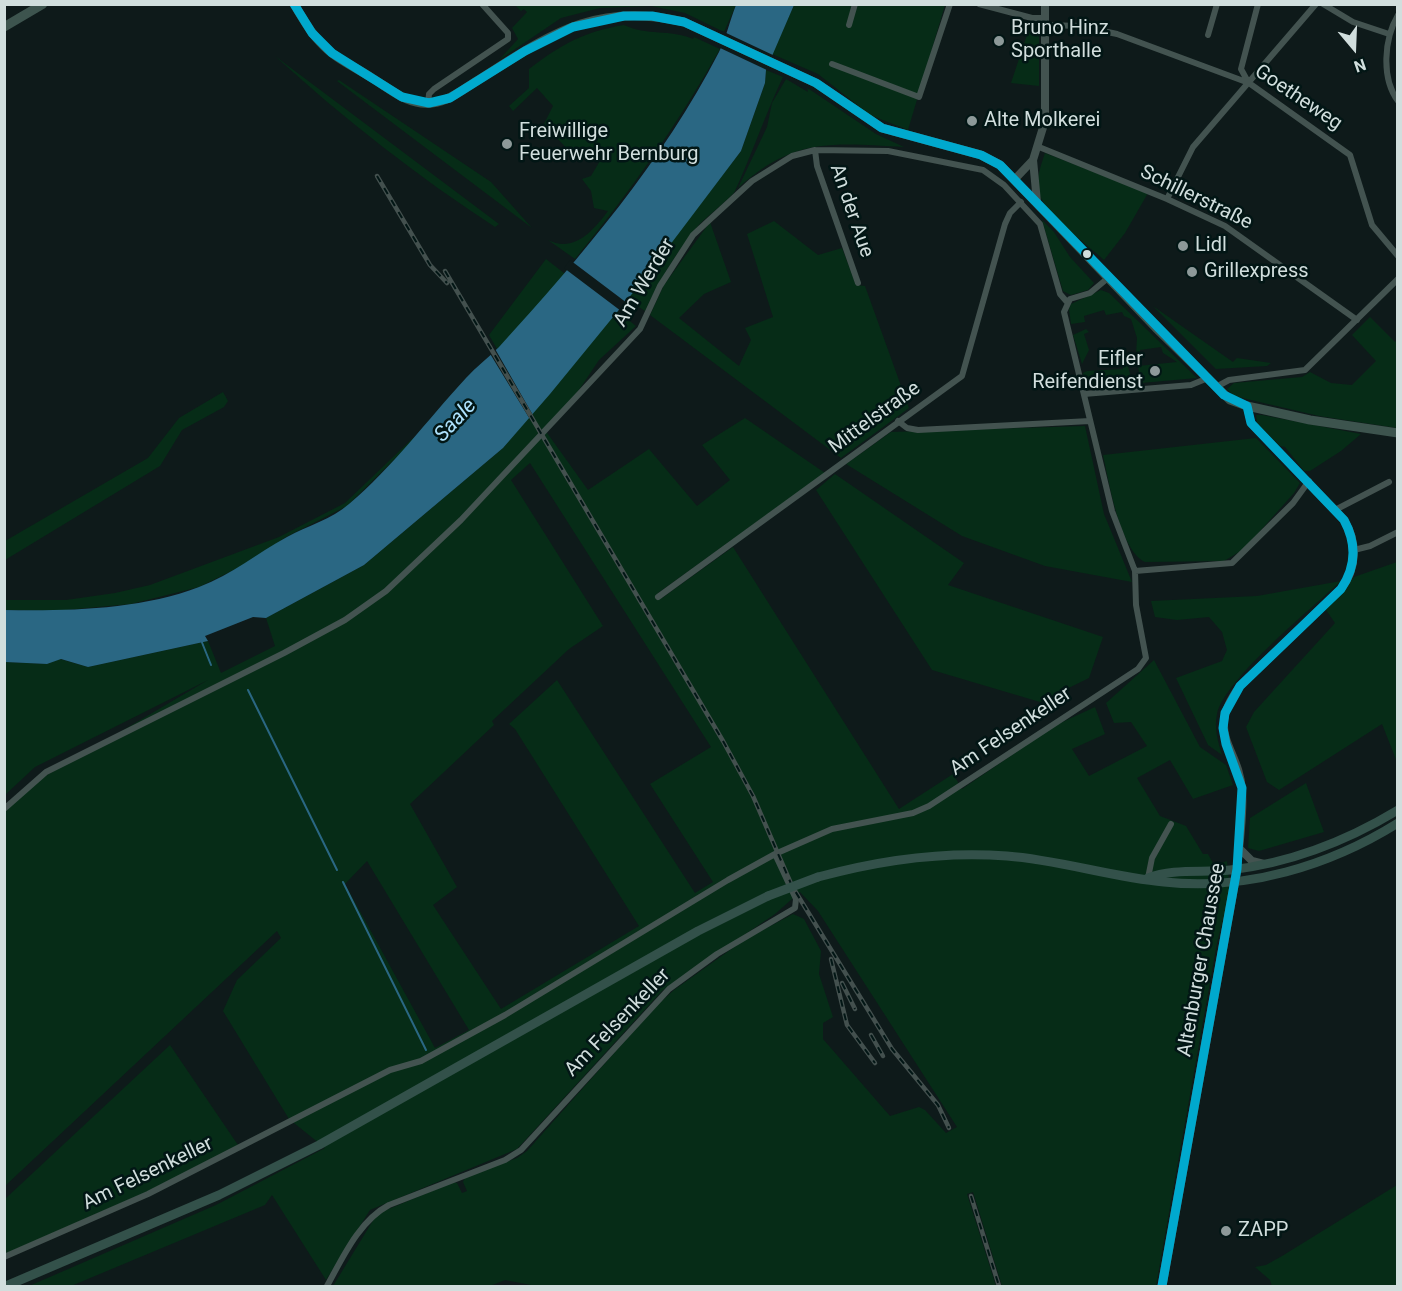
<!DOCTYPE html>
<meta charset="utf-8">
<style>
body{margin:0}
#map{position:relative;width:1402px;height:1291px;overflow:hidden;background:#0e1a1a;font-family:Roboto,sans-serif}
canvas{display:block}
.frame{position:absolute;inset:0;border:6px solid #d1dedd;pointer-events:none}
.north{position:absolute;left:1324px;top:18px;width:60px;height:60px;-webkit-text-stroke:4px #021615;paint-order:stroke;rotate:161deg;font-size:16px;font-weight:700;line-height:24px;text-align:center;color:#d1dedd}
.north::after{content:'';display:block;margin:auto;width:21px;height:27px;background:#d1dedd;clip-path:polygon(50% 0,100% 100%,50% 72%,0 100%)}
</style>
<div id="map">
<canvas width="1402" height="1291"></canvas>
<div class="frame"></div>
<div class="north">N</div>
</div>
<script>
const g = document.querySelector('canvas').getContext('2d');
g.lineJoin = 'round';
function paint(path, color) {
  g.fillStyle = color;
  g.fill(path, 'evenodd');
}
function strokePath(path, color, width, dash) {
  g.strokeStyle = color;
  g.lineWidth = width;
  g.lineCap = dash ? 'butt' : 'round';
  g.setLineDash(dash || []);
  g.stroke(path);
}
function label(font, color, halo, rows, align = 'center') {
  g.font = font + ' Roboto,sans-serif';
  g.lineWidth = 5;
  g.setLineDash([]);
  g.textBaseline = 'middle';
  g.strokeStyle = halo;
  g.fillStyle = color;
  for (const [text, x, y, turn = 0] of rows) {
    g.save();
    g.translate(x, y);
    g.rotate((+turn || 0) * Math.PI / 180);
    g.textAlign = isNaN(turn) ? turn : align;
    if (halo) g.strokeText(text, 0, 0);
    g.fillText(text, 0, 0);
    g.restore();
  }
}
const green = new Path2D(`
 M515 5H736L724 32 685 13 651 6 600 8 561 18 499 60 518 39 512 28 527 12 524 9 521 11Z
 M794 5H945L908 130 870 115 818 74 772 54Z
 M1031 23 1039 26V86L1011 83Z
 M624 25C646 36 671 29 693 39L694 37 720 49C678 124 630 192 575 259L548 240C574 253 593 231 608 211L594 208 591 191 582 179 591 176 601 159 590 147H580L570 152 544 124 553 106 537 88 513 111 509 106 529 88V69C562 44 583 32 624 25Z
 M275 56 499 224 495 227C417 176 344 119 275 56Z
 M766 70 783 77C765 115 752 154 735 191 732 197 705 218 698 226 676 252 660 280 645 311L627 299 741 151 765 83Z
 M786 79 808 92 807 88 812 91 876 134 904 147C833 143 794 137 738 188L767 127 772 103Z
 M339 80 491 182 532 228 337 81Z
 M1045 153 1148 193 1125 233 1104 260C1087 244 1041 212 1038 189 1037 175 1041 165 1045 153Z
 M1042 220 1054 232 1070 257 1094 283 1088 290 1071 295 1063 291Z
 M774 221 818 255 842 248 856 285 865 286 909 408 841 458 650 315 664 285 710 222 731 282 704 294 679 318 739 366 751 340 745 328 773 317 747 234Z
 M546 259 578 284 497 349 489 335Z
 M1101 290 1109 293 1197 378 1141 383 1138 366 1177 362 1163 353 1161 347 1140 350V355H1136L1137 338 1131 319 1124 316 1122 312 1106 315 1104 310 1084 316 1085 322 1071 324 1069 309 1071 304Z
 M1153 306 1233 362 1237 358 1271 363 1267 366 1216 369Z
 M617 311 636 326 599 360 579 390 545 430 588 490 649 449 697 506 730 480 702 445 745 418 825 473 658 593 662 598 733 547 899 809 953 774 962 789 1056 725 1095 707 1105 734 1072 749 1089 776 1147 746 1131 722 1114 723 1106 703 1154 660 1200 747 1226 765 1233 785 1193 799 1170 760 1137 778 1160 816 1186 826 1203 854H1208L1214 865 1227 861 1230 891 1217 943 1156 1286H1002L973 1192 967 1194 996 1286H536L505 1280 490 1286H333L377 1214 453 1182 457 1183 462 1193 467 1191 463 1182 465 1177 517 1158 527 1151 655 1007 674 990 744 940 793 914 804 919 821 951 819 974 833 1017 823 1023V1039L890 1116 919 1107 925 1110 946 1133 957 1127 818 911 800 892 775 914 662 991 517 1149 370 1210 326 1280 272 1195 265 1205 71 1286H29L216 1205 325 1148 289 1119 223 1011 237 980 281 938 277 931 5 1186V805L32 784 208 680 35 767 5 795V662L47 664 60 659 88 667 208 641 221 673 275 646 266 618 364 565 503 448ZM530 463 711 747 650 784 713 882 695 893 557 680 509 724 515 729 639 926 501 1009 433 905 457 887 410 804 494 725 492 721 569 649 603 626 511 480ZM367 861 469 1030 435 1048 345 884Z
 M1370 317 1395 342 1397 340V428L1319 416 1234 396 1227 389 1234 383 1302 377 1310 372 1331 383 1352 385 1376 361 1352 335Z
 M1086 329 1089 332 1084 334 1089 350 1082 364 1073 335Z
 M1123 364 1128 366 1132 382 1129 384 1094 387 1084 382 1083 373 1087 371 1123 369Z
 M223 392 228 401 224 407 182 430 160 466 5 560V541L148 458 179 418Z
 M1256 415H1262L1361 434 1341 451 1310 471H1304L1285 447 1280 446 1257 423Z
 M1085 426 1104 514 1132 582 1045 566 962 536 846 464 891 432Z
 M413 438 415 439 347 506 286 537 248 563 199 587 131 604 55 611 5 610V600H66L115 593 150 585 279 537 345 503Z
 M1256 438 1300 483 1294 493 1244 549 1224 561 1145 562C1120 550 1109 482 1103 455Z
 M835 474 964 563 948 585 1103 637 1089 678 1040 702 932 670 816 490Z
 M1397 562V762L1382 724 1279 790 1267 782 1246 727 1254 712 1335 623 1326 610 1354 577Z
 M1341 581C1312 608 1224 680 1217 714 1214 728 1218 742 1222 755L1208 745 1176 678 1222 661 1227 650 1222 632 1209 617 1177 620 1155 617 1151 601 1257 596Z
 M1306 783 1324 832 1259 851 1248 848 1250 818Z
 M170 1045 238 1145 151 1190 5 1254V1199Z
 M1397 1185V1286H1272L1270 1280 1255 1267 1266 1265 1282 1256Z`);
const water = new Path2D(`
 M736 5H794L766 70 765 83 741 151 645 278 550 394 503 448 364 565 266 618 253 617 205 636 208 641 88 667 61 659 47 664 5 662 4 610C68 611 139 610 199 587 233 574 257 553 287 537 307 526 332 519 349 504 393 467 427 420 466 378 476 367 488 358 499 347 581 257 663 161 719 52 726 38 730 20 736 5Z`);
const pier = new Path2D(`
 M722 31 775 56 769 71 718 47Z
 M570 260 627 303 621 311 564 268Z
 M494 347 534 417 531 421 489 352Z`);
const stream = new Path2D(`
 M201 640 211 665
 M248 690 337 870
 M343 882 426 1050`);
const minor = new Path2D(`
 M979 4 1032 18H1045
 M1323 4 1353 22 1389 34
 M1398 15C1384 39 1381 78 1398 101
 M849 25 855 4
 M1046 25 1080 26 1117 34 1249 83 1350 155 1372 225 1398 256
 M1208 35 1217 4
 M832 64 919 97 950 4
 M1247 80 1241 69 1258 4
 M428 104 429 94 434 89 508 39V33L482 4
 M1039 147 1167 199 1225 226 1357 320
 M815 150 817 166 858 283
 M1167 199 1193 147 1316 4
 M1216 387 1229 380 1305 370 1398 279
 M1084 394 1191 385 1208 378
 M898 421 907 428 918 430 1090 421
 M1335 510 1389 482
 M1354 550 1370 546 1398 532
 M1135 571 1232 563 1293 503 1309 481
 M658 597 962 376 1005 224 1010 213 1021 202
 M4 809 46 772 284 653 345 620 386 591 461 520 640 329 660 286 693 235 752 181 792 156 815 150 888 151 983 170 1004 185 1040 224 1060 294 1067 302
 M1148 878 1152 858 1171 824
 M4 1257 148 1194 390 1070 421 1061 505 1015 728 880 775 854 832 829 913 813 929 806 1138 669 1146 658 1136 605 1135 571 1112 511 1064 312 1070 299 1090 293 1108 278
 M327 1286C343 1257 359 1221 389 1205L505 1160 521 1150 669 989 717 954 795 908 796 899 775 854`);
const tertiary = new Path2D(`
 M1033 160 1037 202
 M1015 179 1033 160 1045 121V4
 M1239 848 1252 861 1264 864
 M1237 869C1239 844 1244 816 1242 790 1239 746 1204 734 1240 686L1341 589C1357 569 1358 542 1344 520L1251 423 1247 406`);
const secondary = new Path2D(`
 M294 4C302 17 309 31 320 42 334 58 355 67 372 78 387 87 403 101 421 103 442 106 458 93 475 82 547 37 594 0 684 22L816 83 882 128 981 155 1000 165 1156 328 1230 400 1247 406 1310 420 1398 433
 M4 27 43 4
 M1162 1286 1237 869`);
const primary = new Path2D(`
 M818 877C880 860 943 851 1007 856 1060 860 1111 877 1164 882 1246 891 1329 866 1398 823
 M1148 878C1173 868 1204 873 1230 870 1291 863 1345 842 1398 810
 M6 1286 219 1195 319 1145 698 931 768 896`);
const rail = new Path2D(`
 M377 176 430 265 447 283
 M445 271 723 741 753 796 792 886 892 1049 938 1105 949 1128
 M831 959 847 1025 875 1063
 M842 983 855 1009
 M871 1035 883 1056
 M971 1196 999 1286`);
const primaryBridge = new Path2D(`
 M768 896 818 877`);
const bus1 = new Path2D(`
 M294 4 312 33 332 53 402 97 429 103 450 98 525 51 573 27 624 16H652L684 22 816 83 882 128 981 155 1000 165 1224 395 1247 406
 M1162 1286 1237 869 1242 788 1226 744 1223 728 1225 713 1240 686 1341 589C1356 567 1357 544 1344 520L1251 423 1247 406`);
const markers = [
 [999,41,6,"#8d9999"],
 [972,121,6,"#8d9999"],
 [507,144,6,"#8d9999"],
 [1183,246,6,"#8d9999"],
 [1087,254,5,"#d1dedd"],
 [1192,272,6,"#8d9999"],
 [1155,371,6,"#8d9999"],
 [1226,1231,6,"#8d9999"]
];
const poiNames = [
 ["Bruno Hinz",1011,29],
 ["Sporthalle",1011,52],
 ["Alte Molkerei",984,121],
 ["Freiwillige",519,132],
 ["Feuerwehr Bernburg",519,155],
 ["Lidl",1195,246],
 ["Grillexpress",1204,272],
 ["Eifler",1143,360,"right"],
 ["Reifendienst",1143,383,"right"],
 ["ZAPP",1238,1231]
];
const streetNames = [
 ["Goetheweg",1298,98,34],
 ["Schillerstraße",1196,198,26],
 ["An der Aue",851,211,71],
 ["Am Werder",645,283,-59],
 ["Mittelstraße",875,418,-36],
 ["Am Felsenkeller",1011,732,-34],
 ["Altenburger Chaussee",1202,960,-80],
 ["Am Felsenkeller",618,1023,-46],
 ["Am Felsenkeller",148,1174,-26]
];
const waterNames = [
 ["Saale",456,421,-47]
];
paint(green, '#062c17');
paint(water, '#2a6783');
paint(pier, '#0e1a1a');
strokePath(stream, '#2a6783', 2);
strokePath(minor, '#435350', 6);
strokePath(tertiary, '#435350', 8);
strokePath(secondary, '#3d544e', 9);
strokePath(primary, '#33514a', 9);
strokePath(rail, '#43504e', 4.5);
strokePath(rail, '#021615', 2, [7]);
strokePath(primaryBridge, '#33514a', 9);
strokePath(bus1, '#00a9ce', 9);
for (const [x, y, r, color] of markers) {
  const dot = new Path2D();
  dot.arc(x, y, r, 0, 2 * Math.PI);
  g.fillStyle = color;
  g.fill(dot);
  strokePath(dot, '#021615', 2);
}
label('20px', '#d1dedd', '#021615', poiNames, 'left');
label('20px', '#d1dedd', '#021615', streetNames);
label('italic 21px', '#ade2fe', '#021615', waterNames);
</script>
